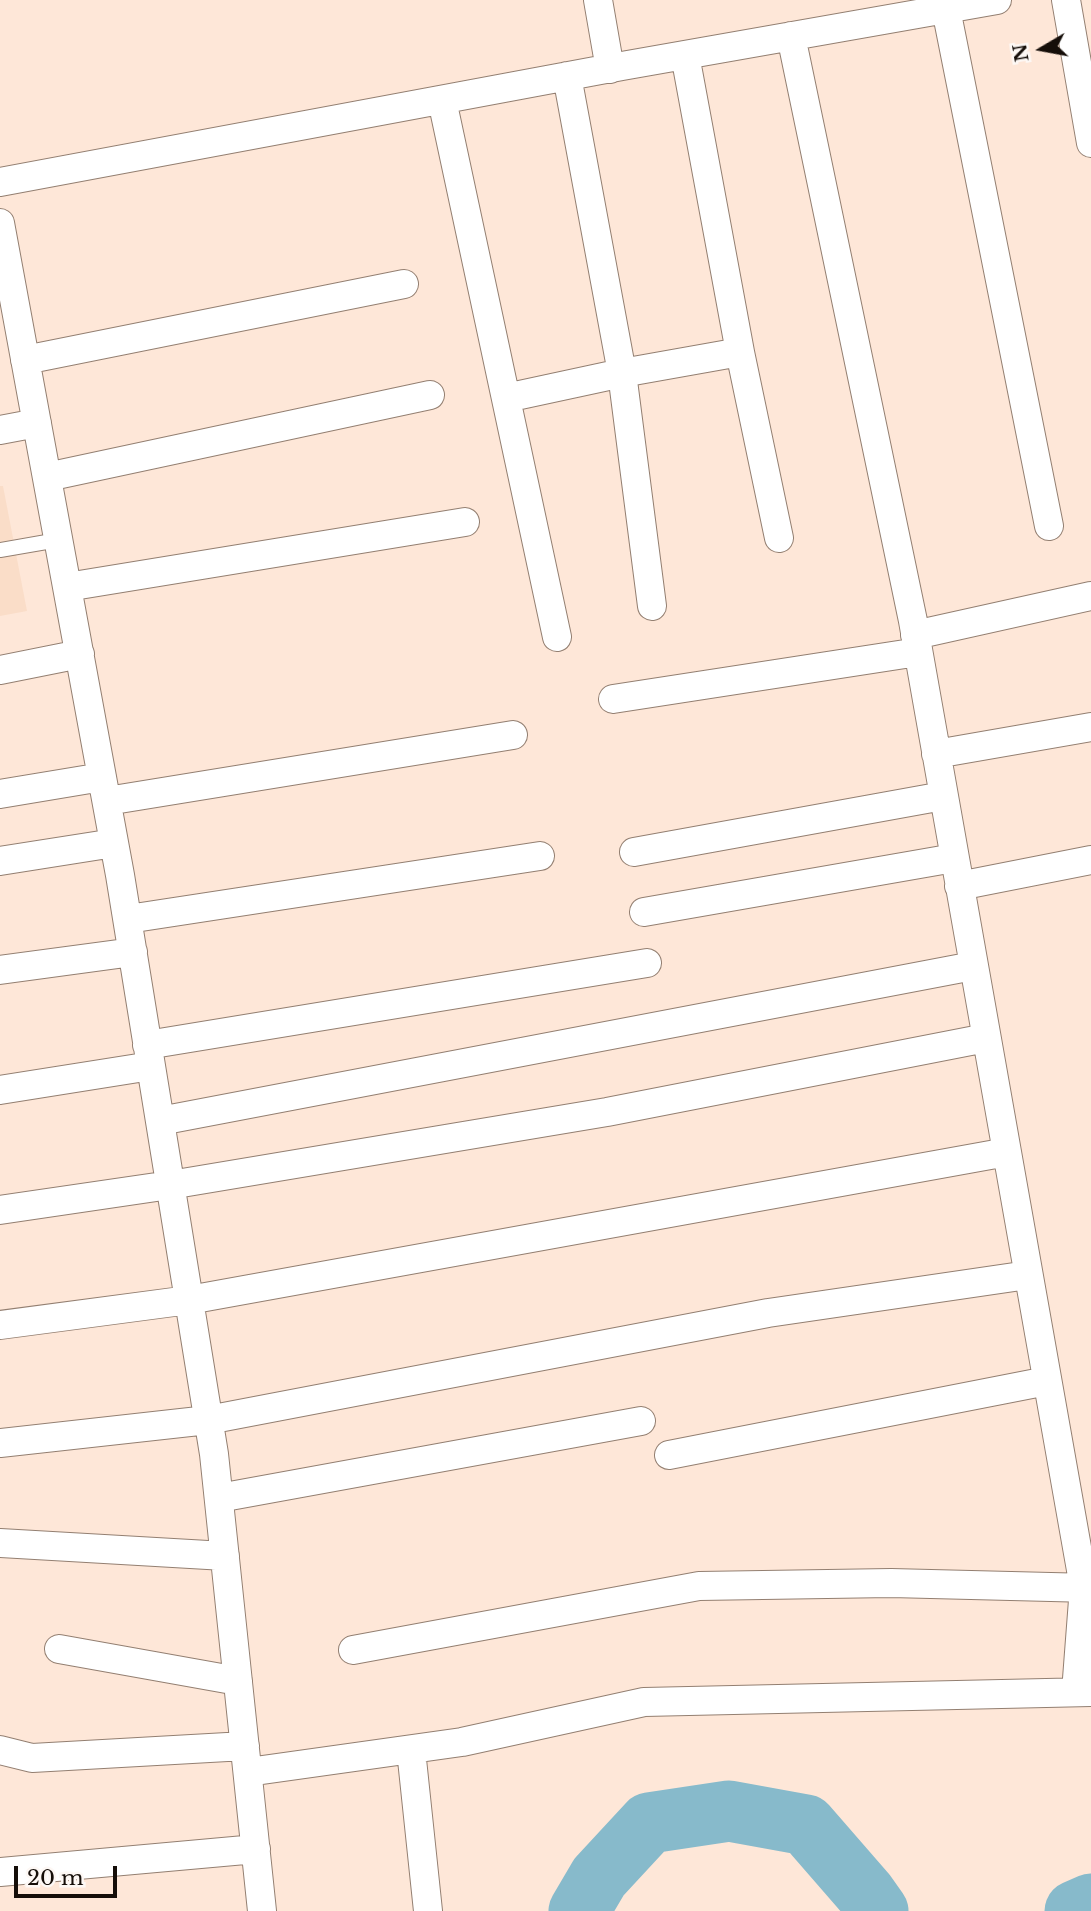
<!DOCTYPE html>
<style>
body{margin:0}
#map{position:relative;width:1091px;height:1911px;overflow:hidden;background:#fee7d8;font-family:"Libre Baskerville",serif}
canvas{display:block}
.north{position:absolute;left:1007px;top:14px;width:70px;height:70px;-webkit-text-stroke:5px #fdf8f5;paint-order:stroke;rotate:260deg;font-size:19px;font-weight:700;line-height:28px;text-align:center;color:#150e09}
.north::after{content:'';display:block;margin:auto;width:24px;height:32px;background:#150e09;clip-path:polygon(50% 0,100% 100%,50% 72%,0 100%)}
.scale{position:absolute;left:14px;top:1866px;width:103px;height:32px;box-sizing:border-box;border:4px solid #150e09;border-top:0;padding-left:9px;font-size:21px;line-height:24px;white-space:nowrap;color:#150e09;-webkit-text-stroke:5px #fdf8f5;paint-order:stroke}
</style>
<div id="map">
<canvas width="1091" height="1911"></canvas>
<div class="north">N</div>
<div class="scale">20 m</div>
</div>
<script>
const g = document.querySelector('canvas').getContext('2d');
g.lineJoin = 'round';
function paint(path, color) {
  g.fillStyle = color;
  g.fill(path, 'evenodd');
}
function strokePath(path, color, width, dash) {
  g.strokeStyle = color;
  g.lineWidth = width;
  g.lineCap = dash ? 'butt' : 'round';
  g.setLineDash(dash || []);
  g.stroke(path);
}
const built = new Path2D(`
 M0 486H3L27 611 0 616Z`);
const river = new Path2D(`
 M579 1911 599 1877 649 1823 729 1811 806 1825 866 1894 878 1911
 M1075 1911 1091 1904`);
const service = new Path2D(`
 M0 550 58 540`);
const minor = new Path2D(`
 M598 0 610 69
 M1066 0 1091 143
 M946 9 1049 526
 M791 36 913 621 1084 1587 1076 1692
 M685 55 740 352 779 538
 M567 76 622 373 652 606
 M442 100 557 637
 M0 182 622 66 997 0
 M0 223 120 875 214 1454 262 1911
 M25 360 404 284
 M506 398 622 373 740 352
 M0 430 37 423
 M47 477 430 395
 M67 587 465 522
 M915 635 1091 596
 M0 670 80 654
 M613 699 918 652
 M936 754 1091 727
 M0 794 102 777
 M107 801 513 735
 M634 852 943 796
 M0 861 114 843
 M959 886 1091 860
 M644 912 954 858
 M128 919 540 856
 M0 970 133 952
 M147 1045 647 963
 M0 1090 151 1066
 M160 1121 973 966
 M0 1210 170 1185 607 1112 986 1038
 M0 1325 189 1300 1007 1152
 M0 1443 208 1420 768 1313 1028 1275
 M669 1455 1047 1381
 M219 1498 641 1421
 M0 1543 225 1556
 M59 1649 238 1681
 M353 1650 699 1586 891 1583 1091 1588
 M0 1750 32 1758 245 1746
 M411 1750 428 1911
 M248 1772 462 1742 644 1702 1091 1692
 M0 1872 256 1849`);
paint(built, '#faddc8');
strokePath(river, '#87bacb', 61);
strokePath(service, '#937f71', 16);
strokePath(minor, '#937f71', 30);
strokePath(service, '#fff', 14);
strokePath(minor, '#fff', 28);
</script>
